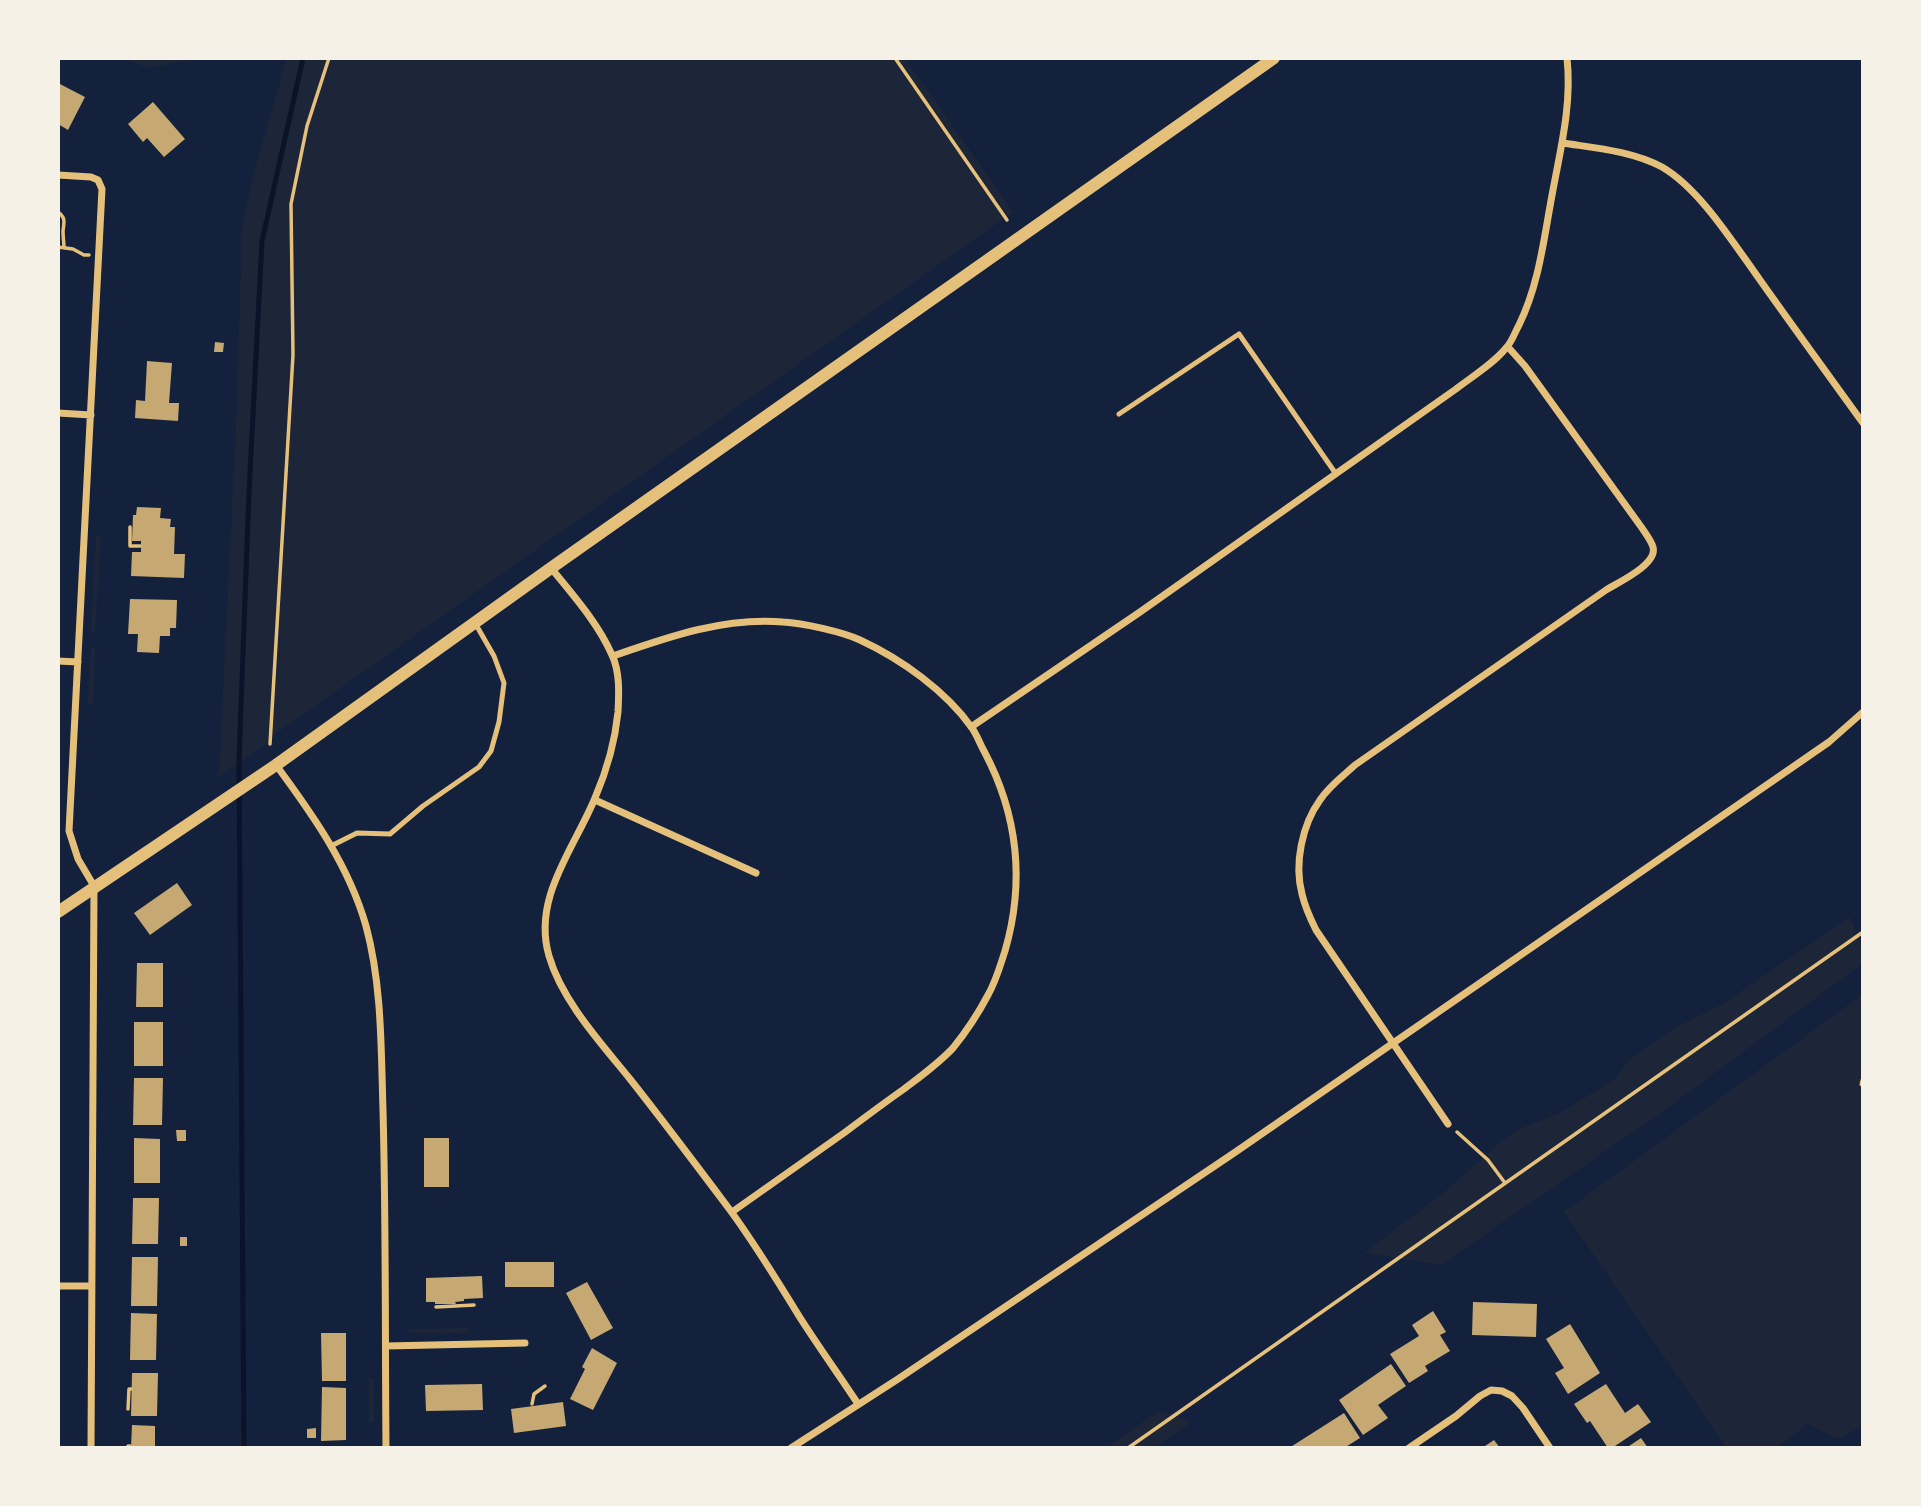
<!DOCTYPE html>
<style>
body{margin:0}
#map{position:relative;width:1921px;height:1506px;overflow:hidden;background:#14213d;font-family:"Exo 2",sans-serif}
canvas{display:block}
.frame{position:absolute;inset:0;border:60px solid #f6f1e7;pointer-events:none}
</style>
<div id="map">
<canvas width="1921" height="1506"></canvas>
<div class="frame"></div>
</div>
<script>
const g = document.querySelector('canvas').getContext('2d');
g.lineJoin = 'round';
function paint(path, color) {
  g.fillStyle = color;
  g.fill(path, 'evenodd');
}
function strokePath(path, color, width, dash) {
  g.strokeStyle = color;
  g.lineWidth = width;
  g.lineCap = dash ? 'butt' : 'round';
  g.setLineDash(dash || []);
  g.stroke(path);
}
const green = new Path2D(`
 M124 58H201L147 68Z
 M287 58H905L1013 212 267 740 266 744 219 777 236 427 242 227 254 172Z
 M96 536H101L95 633H91Z
 M91 647H95L93 705 88 704Z
 M1850 917 1863 950V963L1669 1107 1441 1265 1364 1253 1442 1194 1502 1141 1524 1127 1562 1112 1616 1078 1628 1061 1674 1028 1721 1005Z
 M1863 994V1426L1838 1439 1808 1424 1775 1448H1727L1564 1212Z
 M469 1328 468 1333H413L407 1331 408 1329Z
 M369 1378 374 1379V1422L369 1423Z
 M1159 1411 1192 1422 1154 1448H1105Z`);
const stream = new Path2D(`
 M244 1448 239 760 249 492 262 241 303 58`);
const building = new Path2D(`
 M58 83 85 97 68 130 58 124Z
 M153 102 185 139 164 157 147 138 143 142 128 124Z
 M215 342 224 343 223 352H214Z
 M147 361 172 363 169 403H179L178 421 135 418 136 400 145 401Z
 M137 507 161 508 160 518 171 519 170 527H175L174 554H185L184 578 131 576 132 552H141V541H132L133 515H136Z
 M130 599 177 600 176 628H170V636H160L159 653 137 652 138 634H128Z
 M177 883 192 905 150 935 134 913Z
 M137 963H163V1007H136Z
 M134 1022H163V1066H134Z
 M134 1078H163L162 1125H133Z
 M176 1130H186V1141H177Z
 M134 1138 160 1139V1183H134Z
 M424 1138H449V1187H424Z
 M133 1198H159L158 1244H132Z
 M180 1237H187V1246H180Z
 M132 1257H158L157 1306H131Z
 M505 1262H554V1287H505Z
 M482 1276 483 1298 464 1299V1301L455 1302 456 1304H435V1302H426V1278Z
 M587 1282 613 1328 591 1340 566 1293Z
 M1473 1302 1537 1304 1536 1337 1472 1335Z
 M1433 1311 1446 1332 1440 1335 1450 1351 1425 1366 1428 1371 1409 1383 1390 1354 1419 1336 1412 1325Z
 M131 1313 157 1314 156 1360H130Z
 M1570 1324 1600 1373 1568 1394 1555 1373 1564 1368 1546 1339Z
 M321 1333H346V1381H322Z
 M592 1348 617 1363 593 1410 570 1399 585 1369 582 1367Z
 M1391 1364 1406 1386 1378 1405 1388 1418 1363 1435 1339 1400Z
 M132 1373H158L157 1416H131Z
 M482 1384 483 1410 426 1411 425 1385Z
 M1606 1384 1625 1413 1638 1404 1651 1422 1612 1448H1608L1590 1421 1587 1423 1574 1404Z
 M322 1387 346 1388V1440L321 1441Z
 M563 1402 566 1426 514 1433 511 1409Z
 M1344 1413 1360 1438 1344 1448H1289Z
 M132 1425 155 1426V1448H131Z
 M316 1428V1438H307V1429Z
 M1641 1438 1648 1448H1626Z
 M1494 1440 1500 1448H1482Z`);
const path = new Path2D(`
 M895 58 1007 220
 M58 212C66 218 64 222 63 231 63 237 64 243 64 248
 M58 247 73 249 84 255H89
 M130 527V546H140
 M270 744 293 355 291 204 307 126 329 58
 M1457 1132 1488 1160 1505 1183
 M436 1307 474 1305
 M532 1404 534 1394 545 1386
 M128 1409 129 1389H131
 M128 1448V1446H130
 M1128 1448 1863 932`);
const service = new Path2D(`
 M1119 414 1239 334 1336 474
 M331 846 357 833 390 834 423 806 479 767 491 751 499 722 504 683 494 656 475 623
 M1862 1084 1863 1080`);
const minor = new Path2D(`
 M1563 143C1595 148 1632 151 1662 167 1700 189 1734 244 1760 280 1794 328 1829 376 1863 423
 M58 175 91 177 98 180 102 189 69 831 78 859 94 886 91 1448
 M58 413 91 415
 M551 568C573 595 598 623 612 655 620 672 619 693 618 712 615 742 607 770 595 798 574 849 532 898 549 956 562 1001 601 1043 630 1079 664 1122 697 1166 730 1210 755 1244 777 1280 799 1316 818 1346 839 1375 858 1404
 M613 656C668 637 724 617 783 622 803 623 843 632 860 640 901 659 946 691 972 728 977 735 980 744 984 751 1018 815 1025 882 1005 951 1000 966 996 981 988 995 978 1014 966 1032 953 1048 938 1064 921 1076 904 1089 884 1103 864 1118 844 1133 807 1159 769 1186 732 1212
 M58 661 78 662
 M971 727 1140 612 1456 389C1473 376 1493 364 1506 348 1512 342 1515 332 1519 325 1540 282 1544 236 1553 190 1561 147 1572 103 1567 58
 M276 765C313 815 349 866 366 926 382 985 381 1048 383 1110 386 1222 385 1335 386 1448
 M595 800 756 873
 M1448 1124 1316 930C1310 918 1305 907 1302 894 1294 864 1302 825 1320 800 1329 786 1343 776 1355 765L1606 590C1619 582 1658 564 1653 547 1651 540 1645 533 1642 528L1525 366 1508 347
 M58 1286H91
 M386 1346 525 1343
 M791 1448 898 1379 1234 1153 1829 742 1863 712
 M1409 1448 1456 1416 1480 1396 1491 1390 1502 1391 1512 1396 1523 1408 1550 1448`);
const tertiary = new Path2D(`
 M58 912 276 765 551 568 1274 58`);
paint(green, '#1d2539');
strokePath(stream, '#0b132b', 5);
paint(building, '#c6a872');
strokePath(path, '#e5c07b', 3.5);
strokePath(service, '#e5c07b', 5);
strokePath(minor, '#e5c07b', 7);
strokePath(tertiary, '#e5c07b', 12);
</script>
